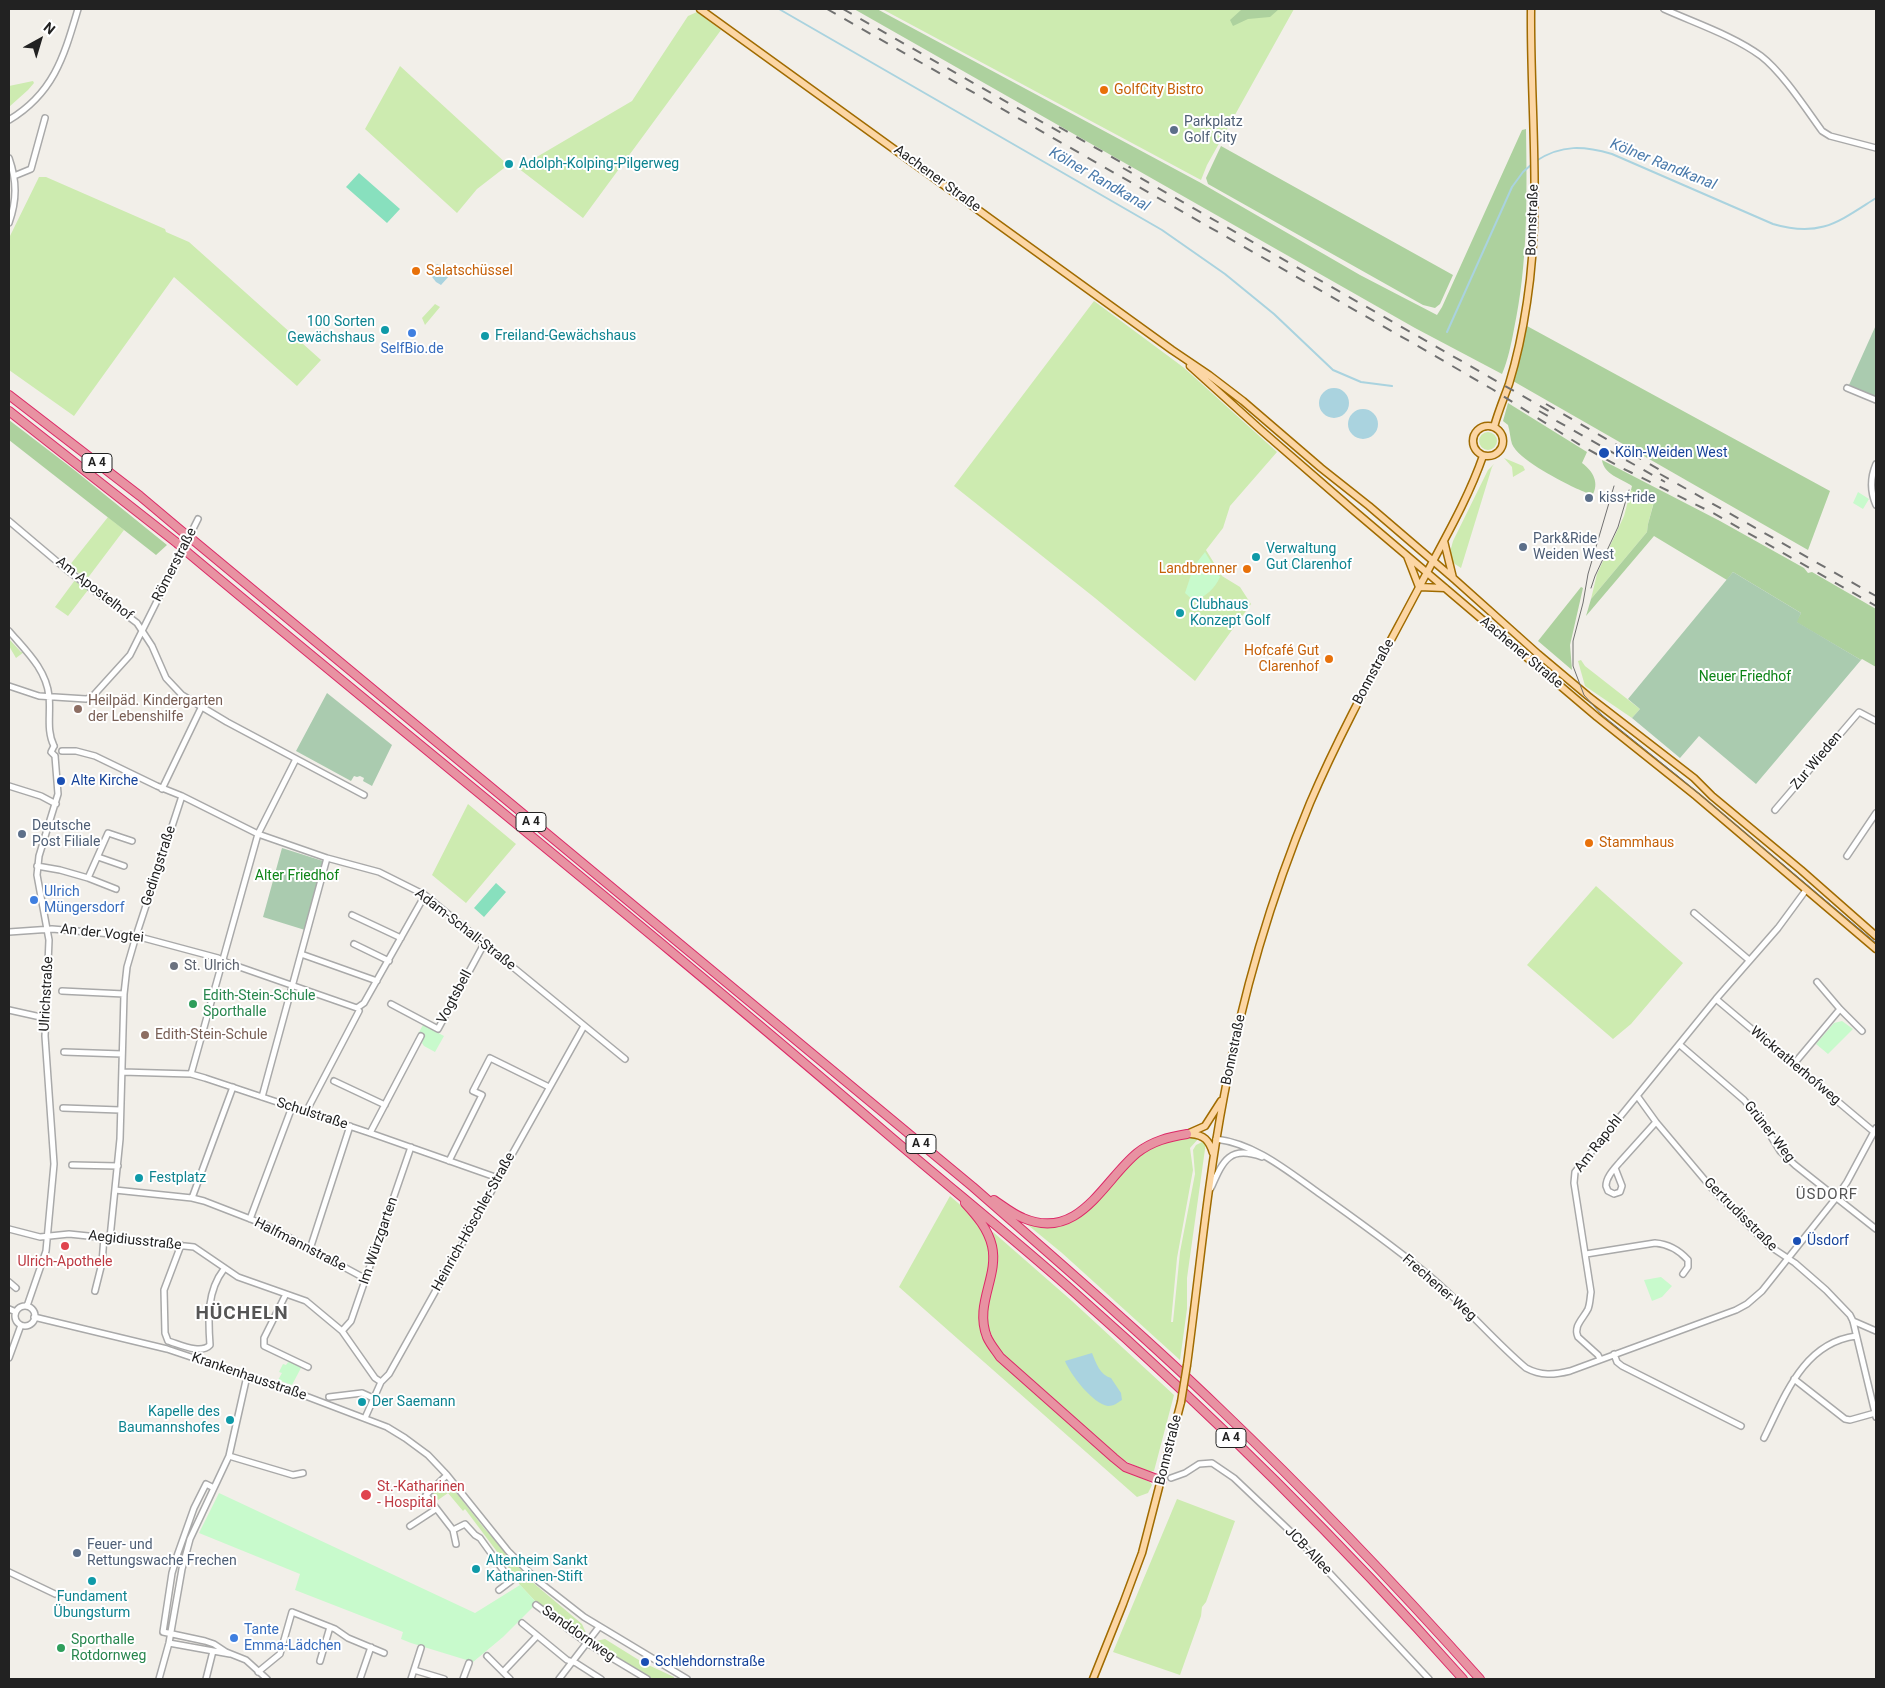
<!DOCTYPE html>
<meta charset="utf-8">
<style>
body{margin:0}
#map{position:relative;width:1885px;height:1688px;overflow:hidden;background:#f2efe9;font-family:Roboto,sans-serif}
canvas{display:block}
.frame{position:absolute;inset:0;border:10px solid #222;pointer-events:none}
.north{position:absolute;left:15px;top:15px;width:50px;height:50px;-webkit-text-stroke:4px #fff;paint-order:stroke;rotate:39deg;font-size:14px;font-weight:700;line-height:20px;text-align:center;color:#222}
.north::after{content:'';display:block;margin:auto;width:18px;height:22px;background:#222;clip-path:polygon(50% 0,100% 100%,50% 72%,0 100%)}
</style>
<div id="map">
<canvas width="1885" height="1688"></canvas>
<div class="frame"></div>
<div class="north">N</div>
</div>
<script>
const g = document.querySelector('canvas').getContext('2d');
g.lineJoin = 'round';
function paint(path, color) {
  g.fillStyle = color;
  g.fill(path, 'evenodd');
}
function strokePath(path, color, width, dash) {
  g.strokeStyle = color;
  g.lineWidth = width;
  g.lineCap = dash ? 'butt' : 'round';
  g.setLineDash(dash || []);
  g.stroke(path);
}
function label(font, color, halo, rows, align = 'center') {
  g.font = font + ' Roboto,sans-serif';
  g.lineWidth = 4;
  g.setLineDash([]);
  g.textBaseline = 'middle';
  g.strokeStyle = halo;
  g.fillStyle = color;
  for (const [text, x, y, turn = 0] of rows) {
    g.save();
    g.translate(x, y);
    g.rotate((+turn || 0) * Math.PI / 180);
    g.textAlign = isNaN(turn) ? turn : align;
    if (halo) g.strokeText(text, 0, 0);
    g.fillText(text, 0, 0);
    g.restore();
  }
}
const grass = new Path2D(`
 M882 9H1294L1207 165 1201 180Z
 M697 12 721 30 583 218 518 168 632 101 688 16Z
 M400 66 508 165 477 189 457 213 365 129Z
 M33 81 34 83 28 90 9 107V86Z
 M39 177H46L165 229 166 232 189 242 321 360 297 386 174 277 74 416 9 370V238Z
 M1094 301 1183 367 1277 452 1230 506 1223 528 1206 550 1222 576 1240 587 1251 604 1195 681 1095 598 954 486Z
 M435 304 440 307 425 325 422 318Z
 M1479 441a9 9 0 1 1 18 0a9 9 0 1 1-18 0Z
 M1504 458 1523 466 1525 470 1513 477 1512 467Z
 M1494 464 1492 467 1461 568 1452 562 1450 552 1453 541 1488 470Z
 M1631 490 1654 501 1648 524 1647 532 1591 599 1597 574 1624 516Z
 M108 517 124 530 87 579 69 566Z
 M75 580 88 590 68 616 55 607Z
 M9 639 21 652H24L16 658 9 646Z
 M1581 660 1585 666 1640 709 1632 718 1585 686 1578 661Z
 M468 804 516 844 466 903 432 875Z
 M1596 886 1683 963 1631 1024 1613 1039 1527 965Z
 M1187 1137 1199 1138 1190 1148 1193 1170 1177 1258 1171 1322H1173L1180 1252 1195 1174 1193 1150 1196 1145 1204 1141 1206 1142 1187 1278V1309L1180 1360 1062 1253 1023 1221 1066 1222 1142 1152 1158 1143Z
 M950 1196C989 1229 997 1242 983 1293 979 1306 978 1321 982 1334 986 1344 993 1352 999 1360L1111 1461 1126 1471 1150 1482 1152 1485 1148 1493 1137 1497 899 1287Z
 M993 1232 1072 1301 1174 1395 1154 1471 1149 1472 1123 1460 1006 1358 993 1342 988 1331 986 1314 995 1248Z
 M446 1483 451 1486 484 1528 531 1581 582 1624 586 1633 584 1639 537 1603 520 1585 504 1561 465 1509 463 1511 448 1493 438 1500 432 1493 441 1485Z
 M1177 1499 1235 1521 1206 1602 1202 1607 1201 1616 1180 1675 1113 1652Z
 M605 1639 642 1662 674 1677V1679H652L592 1644 596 1641Z`);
const forest = new Path2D(`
 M854 9H877L1201 183 1360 275 1437 315 1442 307 1522 130 1526 129C1527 196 1528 264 1514 329 1511 345 1508 360 1502 374L1415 328Z
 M1246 9H1279L1270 17 1248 19 1233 26 1230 20 1241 10Z
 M1221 146 1453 275 1440 304 1435 308 1423 305 1208 184 1206 178Z
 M1527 326 1830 491 1808 550 1513 381Z
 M1508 403 1587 452 1582 463C1593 471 1600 483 1592 496 1585 491 1578 490 1571 486 1556 478 1518 459 1512 444 1510 438 1510 431 1508 425L1503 421Z
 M9 420 73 469 167 545 156 555 9 440Z
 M1602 460 1720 521 1804 568 1808 573 1812 572 1876 609V667L1862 659 1861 660 1796 622 1801 613 1733 572 1727 580 1654 536 1586 616 1591 599 1647 532 1648 524 1654 502 1631 490 1632 486C1621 478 1604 475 1602 460Z
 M1581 587 1583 588 1570 645 1572 670 1538 641Z`);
const cemetery = new Path2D(`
 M1876 325V397L1849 385Z
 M1733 572 1801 613 1797 622 1861 660 1756 784 1699 736 1680 758 1632 718 1640 709 1628 699Z
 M327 693 392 745 372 786 363 781 364 778 360 776 357 777 354 776 351 781 296 751Z
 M282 848 323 861 305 930 263 917Z`);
const park = new Path2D(`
 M1858 492 1869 499 1863 509 1853 503Z
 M1205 552 1220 577C1214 590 1207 594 1195 602L1185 593 1194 566Z
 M1842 1021 1853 1029 1828 1054 1816 1044 1834 1023Z
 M423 1025 444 1036 435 1052 424 1046 422 1043 423 1037 418 1034Z
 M1661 1277 1672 1286 1662 1297 1652 1301 1644 1280Z
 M289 1361 302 1366 292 1385 278 1380 282 1373 279 1372 283 1364 286 1365Z
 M219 1493 475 1613 520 1585 537 1603 503 1637 473 1662 411 1643 401 1639 403 1632 295 1590 300 1574 199 1533Z`);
const pitch = new Path2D(`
 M359 173 400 209 387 223 346 187Z
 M496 883 506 892 484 917 474 908Z`);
const water = new Path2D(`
 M437 264 443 267 450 275 441 285 436 282 429 273Z
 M1319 403a15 15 0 1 1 30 0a15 15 0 1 1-30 0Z
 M1348 424a15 15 0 1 1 30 0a15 15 0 1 1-30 0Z
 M1092 1353C1096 1363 1100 1375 1111 1378L1121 1393 1122 1400C1117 1403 1114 1406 1108 1406 1093 1404 1070 1374 1065 1361Z`);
const stream = new Path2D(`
 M779 9 1162 230 1225 274 1274 314 1333 370 1361 382 1392 386
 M1536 161C1562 144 1584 146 1612 154L1773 224C1820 238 1838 222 1876 198
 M1447 332 1512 187 1523 172 1532 164`);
const minor = new Path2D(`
 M1664 9C1695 23 1734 36 1761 56 1782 72 1806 109 1822 131L1830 136 1876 148
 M9 120C54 93 64 56 78 9
 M9 158C17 181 17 200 9 223
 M14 176 31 169 45 118
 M1847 388 1876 400
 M1876 464C1870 478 1870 491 1876 505
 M9 521 67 570 137 623 152 646 166 678 182 695 227 722 364 795
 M9 631C26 651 46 669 49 696 51 713 46 730 54 746
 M9 686 39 696 86 699 92 697 130 655 198 519
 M54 746 51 752 55 756
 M62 751H76L95 756 157 786 182 796 258 834 327 858 379 872 425 895 625 1059
 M9 786 41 796 56 804
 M162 789 201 708
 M1775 810 1859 712 1876 721
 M1847 856 1876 813
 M98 857 124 866
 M37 866 60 870 88 878 108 833 132 841
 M88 878 116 889
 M1694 913 1749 960
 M352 915 401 938
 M9 932 52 929 136 936 218 958 228 963 357 1008 364 1003 425 895
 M354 944 389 961
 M301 954 377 981
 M1817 982 1840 1009 1862 1031
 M62 991 124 994
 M1716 999 1874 1132
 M391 1004 438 1029 484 944
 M9 1010 45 1018
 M1680 1045 1744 1100 1760 1119 1780 1151 1795 1165 1876 1229
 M64 1052 122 1054
 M1793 1065 1840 1009
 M122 1072 191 1074 205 1078 370 1133 498 1178
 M191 1074 258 834 296 759
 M334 1081 385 1105
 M262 1097 327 858
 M1638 1097 1656 1122 1715 1192 1768 1245 1795 1263 1826 1290 1850 1315 1853 1321 1876 1417
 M63 1108 120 1110
 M306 1112 359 1011
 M370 1133 421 1036
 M1216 1139C1255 1144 1285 1169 1316 1191 1355 1219 1395 1247 1432 1278 1465 1306 1493 1340 1526 1368 1541 1376 1554 1375 1570 1371L1736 1310 1747 1304 1762 1291 1836 1198 1847 1182 1876 1128
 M449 1161 482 1095 473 1091 490 1058 549 1087
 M72 1165 118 1166
 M1615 1168 1622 1186 1620 1192 1614 1194 1608 1191 1606 1186C1606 1177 1614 1169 1620 1162L1656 1122
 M1211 1188C1223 1161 1229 1145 1262 1157
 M115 1190 192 1198 204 1201 266 1225 366 1279
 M192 1198 233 1087
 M250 1219 292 1107
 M9 1229 40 1237 69 1234 194 1247 238 1277 306 1301 342 1331 375 1378 381 1382
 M110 1238 120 1139 124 994 127 967 136 936 182 796
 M181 1245 164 1290 165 1333 168 1341C179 1344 201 1355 210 1345 208 1318 207 1291 224 1269
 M310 1249 350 1126
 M1586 1254 1655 1243C1668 1244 1679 1250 1688 1260V1267L1683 1274
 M9 1282 16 1288
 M95 1291 102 1263 104 1237
 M286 1294 264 1338V1346L308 1367
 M27 1306 46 1251 54 1164 45 1036 49 940 37 875 39 856 58 794 55 756
 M15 1316a10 10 0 1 1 20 0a10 10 0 1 1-20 0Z
 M9 1309 16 1312
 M34 1317 167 1349 295 1392 387 1427 405 1438 428 1455 447 1475 508 1551 538 1581 584 1617 687 1679
 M1853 1321 1876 1331
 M342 1331 351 1321 411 1147
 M1614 1354 1617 1362 1622 1366 1741 1426
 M9 1358 21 1325
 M1600 1359 1598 1355 1578 1337C1573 1326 1583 1319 1588 1309 1590 1304 1590 1298 1591 1292L1574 1183 1575 1172 1716 999 1778 928 1806 890
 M1794 1379 1845 1419 1850 1420 1875 1413
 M329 1397 362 1393 373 1398
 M365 1418 381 1382 389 1374 584 1026
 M1764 1438C1785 1396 1803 1343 1856 1336
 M229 1456 293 1475 303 1473
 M447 1475 426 1495 453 1530 456 1544
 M1171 1478 1185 1473 1199 1464 1212 1463 1234 1478 1291 1532 1429 1679
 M214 1488 206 1484 194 1508 178 1553 172 1573 163 1632 205 1641 214 1644 226 1652 246 1660 267 1679
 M410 1526 436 1509
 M453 1530 465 1524 475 1535 480 1538 511 1581 499 1590
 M9 1572 55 1594
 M536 1605 587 1643 647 1679
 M522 1623 567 1660 576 1663 601 1679
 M169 1643 230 1654
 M487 1656 510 1679
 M320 1661 330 1627
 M414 1670 444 1679
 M258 1672 280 1654 292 1612 335 1629 348 1638 384 1653
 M503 1672 537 1636
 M159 1679 169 1643 182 1569 190 1539 229 1456 247 1376
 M206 1679 213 1651
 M360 1679 371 1647
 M411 1679 421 1648
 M463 1679 469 1663
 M559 1679 599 1627`);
const major = new Path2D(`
 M700 9 1172 350 1209 375 1243 401 1321 468 1369 506 1453 578 1538 654 1588 696 1694 778 1712 796 1801 870 1876 936
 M1190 366 1261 430 1352 509 1597 717 1696 796 1876 949
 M1473 441a15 15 0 1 1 30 0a15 15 0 1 1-30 0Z
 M1494 427C1498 412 1504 398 1509 384 1517 358 1523 329 1527 302 1542 205 1530 107 1531 9
 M1444 541 1453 578
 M1407 556 1419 587
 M1419 587 1445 588
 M1187 1134 1205 1126 1221 1101
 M1191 1134C1204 1135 1209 1140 1213 1153
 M1187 1365C1199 1276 1207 1185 1224 1096 1242 996 1271 897 1310 803 1343 726 1385 652 1424 578 1445 538 1468 499 1483 456
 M1093 1679 1123 1604 1142 1553 1181 1402`);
const highway = new Path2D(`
 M9 395 140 496 184 533
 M9 411 177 543
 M193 540 973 1187C1055 1259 1139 1331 1218 1407 1309 1494 1396 1585 1480 1679
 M187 552C419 746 656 935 885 1132 948 1186 1013 1238 1075 1293 1212 1414 1342 1543 1463 1679
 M994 1200C1003 1206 1013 1214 1023 1218 1079 1242 1103 1181 1137 1153 1152 1141 1169 1137 1187 1134
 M965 1203C977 1216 988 1229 992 1246 999 1277 974 1304 987 1337 990 1344 996 1351 1000 1357L1114 1458 1125 1467 1162 1481`);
const tram = new Path2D(`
 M1614 486 1588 574 1583 603 1573 641V666L1584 695 1602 715 1679 777 1876 943
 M1591 588 1595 576 1618 527 1629 490`);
const rail = new Path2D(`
 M827 9 1416 345 1492 389 1580 445 1622 468 1713 513 1876 606
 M843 9 1065 135
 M1059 127 1131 168
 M1123 168 1549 411
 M1546 404 1667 474
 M1539 411 1665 482
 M1660 474 1876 596`);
const majorBridge = new Path2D(`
 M1181 1402 1187 1365`);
const highwayBridge = new Path2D(`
 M184 533 193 540
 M177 543 187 552`);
const markers = [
 [1104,90,5,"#e8710a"],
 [1174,130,5,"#5c6f8a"],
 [509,164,5,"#0f9aa8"],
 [416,271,5,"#e8710a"],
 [385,330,5,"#0f9aa8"],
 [412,333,5,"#3f7fe0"],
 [485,336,5,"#0f9aa8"],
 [1604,453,6,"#1a4fb4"],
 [1589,498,5,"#5c6f8a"],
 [1523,547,5,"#5c6f8a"],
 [1256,557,5,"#0f9aa8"],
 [1247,569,5,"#e8710a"],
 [1180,613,5,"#0f9aa8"],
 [1329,659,5,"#e8710a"],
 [78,709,5,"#8d6e63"],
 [61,781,5,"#1a4fb4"],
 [22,834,5,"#5c6f8a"],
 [1589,843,5,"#e8710a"],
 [34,900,5,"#3f7fe0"],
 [174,966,5,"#6b7280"],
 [193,1004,5,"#2e9e5b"],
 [145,1035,5,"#8d6e63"],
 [139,1178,5,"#0f9aa8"],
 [1797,1241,5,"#1a4fb4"],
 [65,1246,5,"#e0444e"],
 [362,1402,5,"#0f9aa8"],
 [230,1420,5,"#0f9aa8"],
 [366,1495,6,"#e0444e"],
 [77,1553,5,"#5c6f8a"],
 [476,1569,5,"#0f9aa8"],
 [92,1581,5,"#0f9aa8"],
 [234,1638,5,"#3f7fe0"],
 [61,1648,5,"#2e9e5b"],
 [645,1662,5,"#1a4fb4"]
];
const shields = [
 [97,463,30],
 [531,822,30],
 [921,1144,30],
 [1231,1438,30]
];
const shieldNames = [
 ["A 4",97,463],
 ["A 4",531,822],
 ["A 4",921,1144],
 ["A 4",1231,1438]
];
const foodNames = [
 ["GolfCity Bistro",1114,90],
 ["Salatschüssel",426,271],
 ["Landbrenner",1237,569,"right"],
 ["Hofcafé Gut",1319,651,"right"],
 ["Clarenhof",1319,667,"right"],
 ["Stammhaus",1599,843]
];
const serviceNames = [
 ["Parkplatz",1184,122],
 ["Golf City",1184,138],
 ["kiss+ride",1599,498],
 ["Park&Ride",1533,539],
 ["Weiden West",1533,555],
 ["Deutsche",32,826],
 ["Post Filiale",32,842],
 ["Feuer- und",87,1545],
 ["Rettungswache Frechen",87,1561]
];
const cultureNames = [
 ["Adolph-Kolping-Pilgerweg",519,164],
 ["100 Sorten",375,322,"right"],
 ["Gewächshaus",375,338,"right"],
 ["Freiland-Gewächshaus",495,336],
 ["Verwaltung",1266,549],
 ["Gut Clarenhof",1266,565],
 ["Clubhaus",1190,605],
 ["Konzept Golf",1190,621],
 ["Festplatz",149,1178],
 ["Der Saemann",372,1402],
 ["Kapelle des",220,1412,"right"],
 ["Baumannshofes",220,1428,"right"],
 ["Altenheim Sankt",486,1561],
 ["Katharinen-Stift",486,1577],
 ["Fundament",92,1597,"center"],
 ["Übungsturm",92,1613,"center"]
];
const streetNames = [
 ["Aachener Straße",937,179,36],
 ["Bonnstraße",1533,220,-88],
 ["Römerstraße",175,565,-63],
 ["Am Apostelhof",94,589,38],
 ["Aachener Straße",1521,653,40],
 ["Bonnstraße",1374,672,-62],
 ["Zur Wieden",1817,761,-50],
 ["Gedingstraße",159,866,-72],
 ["Adam-Schall-Straße",465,930,38],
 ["An der Vogtei",102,934,6],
 ["Ulrichstraße",47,994,-87],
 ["Vogtsbell",455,997,-62],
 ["Bonnstraße",1234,1050,-78],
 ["Wickratherhofweg",1795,1066,40],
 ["Schulstraße",312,1114,18],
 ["Grüner Weg",1769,1132,52],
 ["Am Rapohl",1599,1144,-52],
 ["Gertrudisstraße",1740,1215,45],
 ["Heinrich-Höschler-Straße",474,1222,-61],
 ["Aegidiusstraße",135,1241,6],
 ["Im Würzgarten",379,1241,-71],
 ["Halfmannstraße",300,1245,27],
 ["Frechener Weg",1439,1288,41],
 ["Krankenhausstraße",249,1377,19],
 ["Bonnstraße",1169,1450,-76],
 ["JCB-Allee",1308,1551,46],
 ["Sanddornweg",578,1634,35]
];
const shopNames = [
 ["SelfBio.de",412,349,"center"],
 ["Ulrich",44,892],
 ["Müngersdorf",44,908],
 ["Tante",244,1630],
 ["Emma-Lädchen",244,1646]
];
const transitNames = [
 ["Köln-Weiden West",1615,453],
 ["Alte Kirche",71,781],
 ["Üsdorf",1807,1241],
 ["Schlehdornstraße",655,1662]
];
const parkNames = [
 ["Neuer Friedhof",1745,677],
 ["Alter Friedhof",297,876]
];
const educationNames = [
 ["Heilpäd. Kindergarten",88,701],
 ["der Lebenshilfe",88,717],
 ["Edith-Stein-Schule",155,1035]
];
const worshipNames = [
 ["St. Ulrich",184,966]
];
const leisureNames = [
 ["Edith-Stein-Schule",203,996],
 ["Sporthalle",203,1012],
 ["Sporthalle",71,1640],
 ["Rotdornweg",71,1656]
];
const healthNames = [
 ["Ulrich-Apothele",65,1262],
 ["St.-Katharinen",377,1487,"left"],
 ["- Hospital",377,1503,"left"]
];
const waterNames = [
 ["Kölner Randkanal",1663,165,22],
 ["Kölner Randkanal",1099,180,30]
];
const neighbourhoodNames = [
 ["ÜSDORF",1827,1195]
];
const districtNames = [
 ["HÜCHELN",242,1314]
];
paint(grass, '#cdebb0');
paint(forest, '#add19e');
paint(cemetery, '#aacbaf');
paint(park, '#c8facc');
paint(pitch, '#88e0be');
paint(water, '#aad3df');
strokePath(stream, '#aad3df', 2);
strokePath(minor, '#a9a9a9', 8);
strokePath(major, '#a06b00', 9);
strokePath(highway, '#dc2a67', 10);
strokePath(minor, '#fff', 5);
strokePath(major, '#fcd6a4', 6);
strokePath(highway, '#e892a2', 8);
strokePath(tram, '#707070', 1);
strokePath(rail, '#707070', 2, [10, 10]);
strokePath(majorBridge, '#a06b00', 9, []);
strokePath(highwayBridge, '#dc2a67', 10, []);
strokePath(majorBridge, '#fcd6a4', 6);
strokePath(highwayBridge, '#e892a2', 8);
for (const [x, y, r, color] of markers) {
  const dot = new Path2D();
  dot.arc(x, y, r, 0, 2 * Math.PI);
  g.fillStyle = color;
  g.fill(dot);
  strokePath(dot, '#fff', 2);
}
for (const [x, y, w] of shields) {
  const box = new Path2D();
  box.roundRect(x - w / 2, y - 9.5, w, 19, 4);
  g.fillStyle = '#fff';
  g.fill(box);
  strokePath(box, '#222', 1);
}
label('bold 12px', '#222', null, shieldNames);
label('14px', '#c56008', '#fff', foodNames, 'left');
label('14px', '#4e5e75', '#fff', serviceNames, 'left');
label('14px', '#0d838f', '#fff', cultureNames, 'left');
label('14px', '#222', '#fff', streetNames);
label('14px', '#366cbe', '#fff', shopNames, 'left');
label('14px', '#164399', '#fff', transitNames, 'left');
label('14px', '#0c8416', '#fff', parkNames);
label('14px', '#785e54', '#fff', educationNames, 'left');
label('14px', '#5b616d', '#fff', worshipNames, 'left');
label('14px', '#27864d', '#fff', leisureNames, 'left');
label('14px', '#be3a42', '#fff', healthNames);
label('italic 15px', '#4a7aab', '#fff', waterNames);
g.letterSpacing = '1px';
label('15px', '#555', '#fff', neighbourhoodNames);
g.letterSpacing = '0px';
g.letterSpacing = '1px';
label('bold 19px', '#555', '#fff', districtNames);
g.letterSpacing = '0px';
</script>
